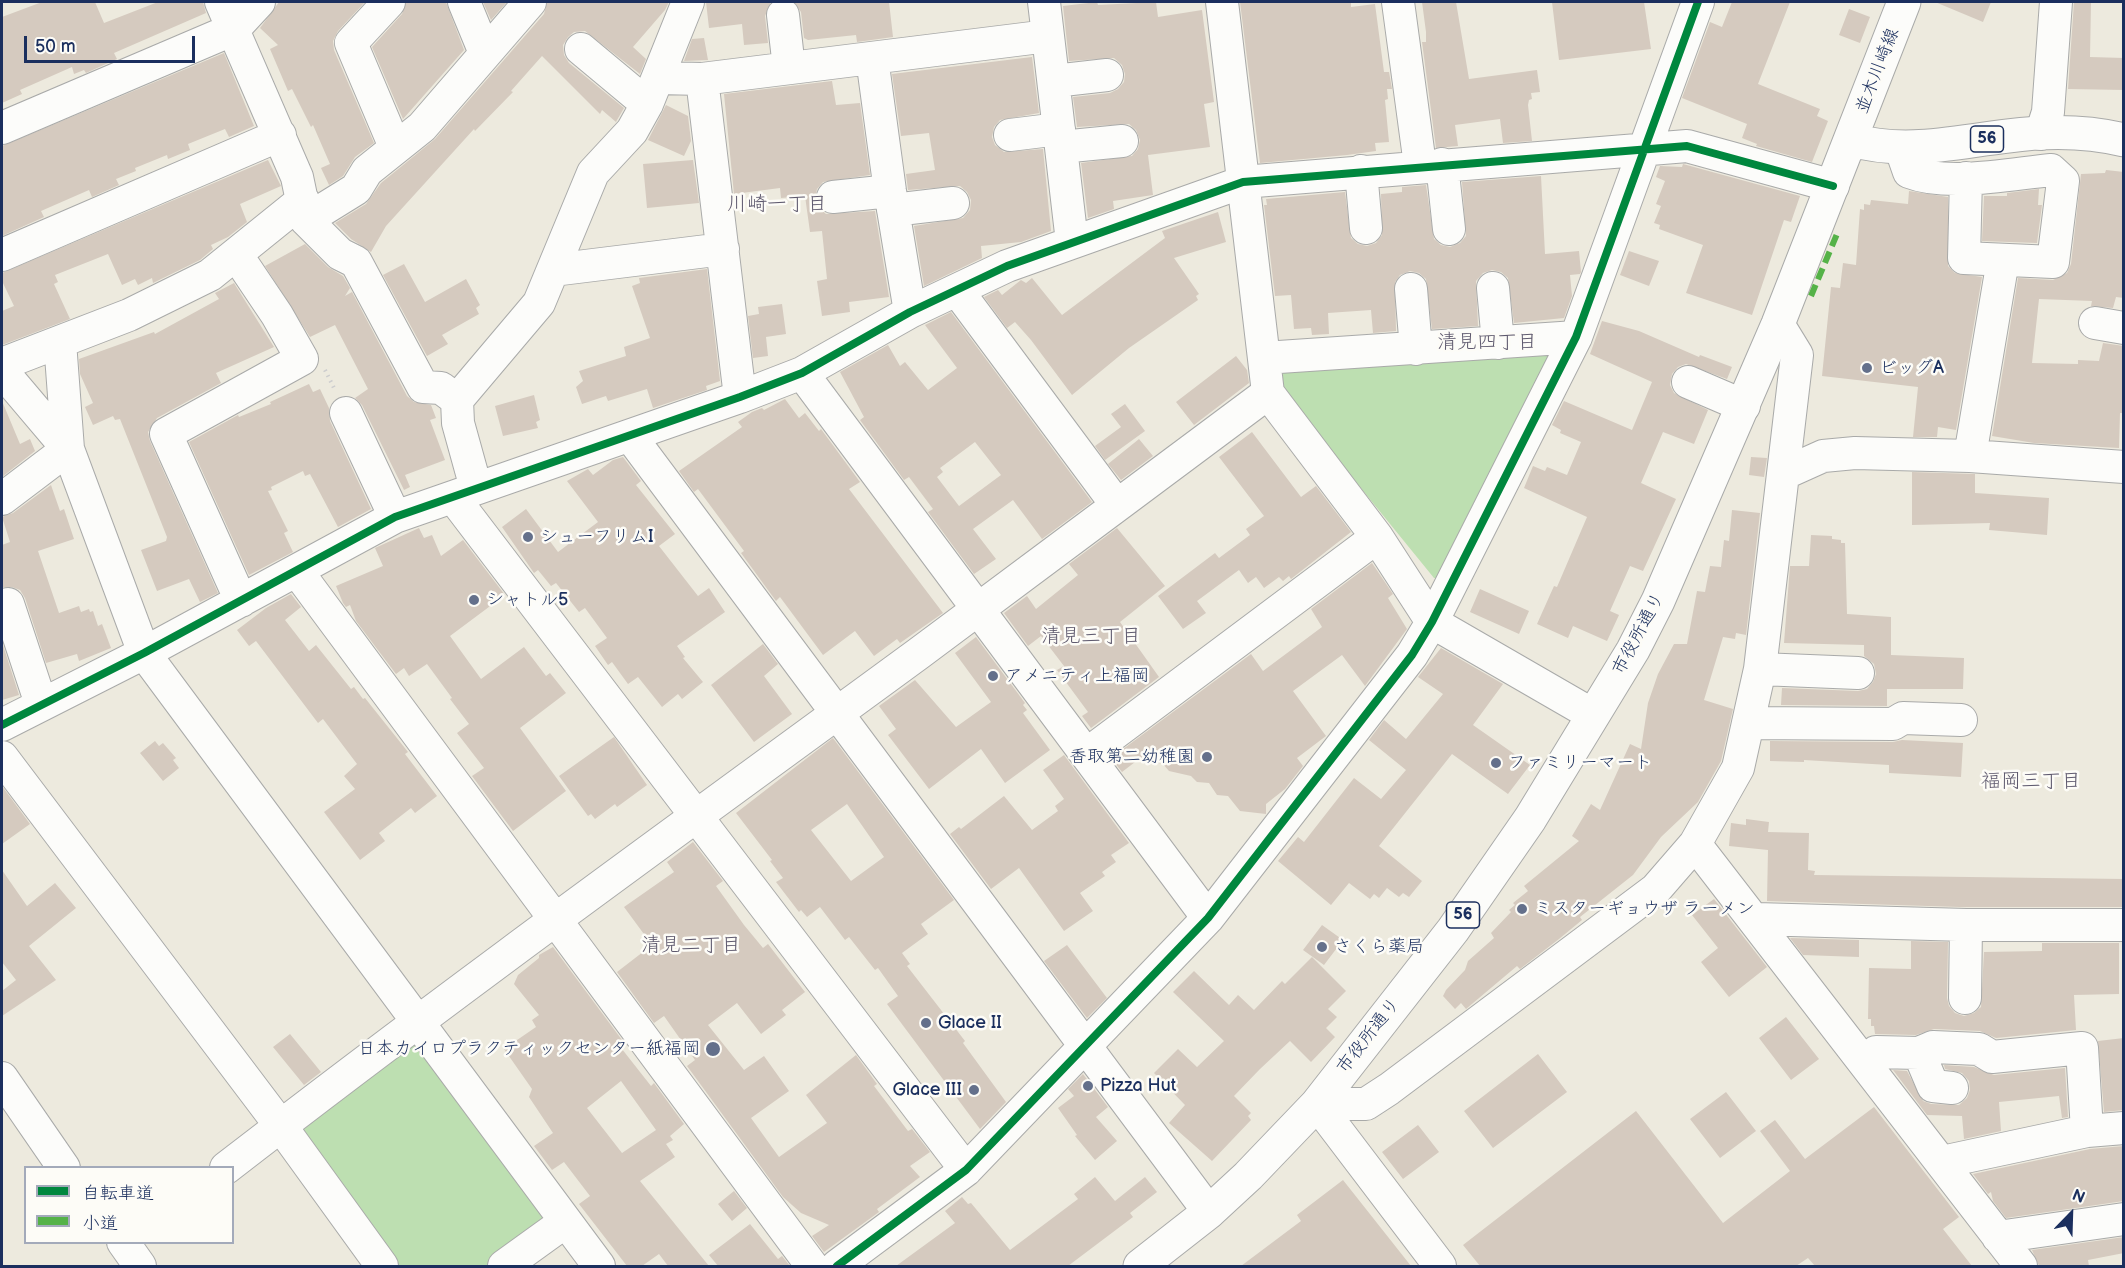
<!DOCTYPE html>
<meta charset="utf-8">
<style>
body{margin:0}
#map{position:relative;width:2125px;height:1268px;overflow:hidden;background:#edeade;font-family:"Balsamiq Sans","Klee One",sans-serif}
canvas{display:block}
.frame{position:absolute;inset:0;border:3px solid #1b2f5e;pointer-events:none}
.legend{position:absolute;left:24px;top:1166px;width:210px;height:78px;box-sizing:border-box;background:#fdfcf7;border:2px solid #a3aaba;margin:0;padding:8px 10px;list-style:none;font-size:18px;color:#1b2f5e}
.legend li{display:flex;align-items:center;gap:12px;height:30px}
.legend b{width:30px;border:2px solid #a3aaba}
.north{position:absolute;left:2041px;top:1184px;width:60px;height:60px;-webkit-text-stroke:4px #fdfcf7;paint-order:stroke;rotate:23deg;font-size:16px;font-weight:700;line-height:24px;text-align:center;color:#1b2f5e}
.north::after{content:'';display:block;margin:auto;width:21px;height:27px;background:#1b2f5e;clip-path:polygon(50% 0,100% 100%,50% 72%,0 100%)}
.scale{position:absolute;left:24px;top:36px;width:171px;height:27px;box-sizing:border-box;border:3px solid #1b2f5e;border-top:0;padding-left:8px;font-size:18px;line-height:21px;white-space:nowrap;color:#1b2f5e;-webkit-text-stroke:4px #fdfcf7;paint-order:stroke}
</style>
<div id="map">
<canvas width="2125" height="1268"></canvas>
<div class="frame"></div>
<ul class="legend">
<li><b style="height:8px;background:#00873e"></b>自転車道</li>
<li><b style="height:8px;background:#55b248"></b>小道</li>
</ul>
<div class="north">N</div>
<div class="scale">50 m</div>
</div>
<script>
const g = document.querySelector('canvas').getContext('2d');
g.lineJoin = 'round';
function paint(path, color) {
  g.fillStyle = color;
  g.fill(path, 'evenodd');
}
function strokePath(path, color, width, dash) {
  g.strokeStyle = color;
  g.lineWidth = width;
  g.lineCap = dash ? 'butt' : 'round';
  g.setLineDash(dash || []);
  g.stroke(path);
}
function label(font, color, halo, rows, align = 'center') {
  g.font = font + ' "Balsamiq Sans","Klee One",sans-serif';
  g.lineWidth = 5;
  g.setLineDash([]);
  g.textBaseline = 'middle';
  g.strokeStyle = halo;
  g.fillStyle = color;
  for (const [text, x, y, turn = 0] of rows) {
    g.save();
    g.translate(x, y);
    g.rotate((+turn || 0) * Math.PI / 180);
    g.textAlign = isNaN(turn) ? turn : align;
    if (halo) g.strokeText(text, 0, 0);
    g.fillText(text, 0, 0);
    g.restore();
  }
}
const green = new Path2D(`
 M1551 345 1554 358 1444 578H1434L1281 390V370Z
 M413 1042 551 1220 490 1266H398L295 1133Z`);
const building = new Path2D(`
 M42 2H95L104 23 158 2H203L206 13 114 53 117 59 86 73 84 70 74 74 72 67 20 90 22 94 2 103V17Z
 M279 2H365L338 31 333 41 334 50 374 143 355 157 343 176 329 185 321 168 330 164 313 125 311 127 292 89 288 91 270 49 278 45 260 28Z
 M406 2H446L464 50 403 119 372 47 402 14Z
 M483 2H507L491 20Z
 M547 2H669L665 10 633 47 646 59 640 74 585 31 574 32 568 37 563 45 564 55 569 63 624 108 617 120 616 122 602 110 600 114 542 56 511 91 513 92 475 131 474 129 386 226 371 252 351 239 335 223 366 204 381 183 435 139 544 14Z
 M706 2H771L765 16 768 43 744 45 742 24 709 28Z
 M794 2H889L893 37 857 42 856 35 808 40 804 38 801 12Z
 M1097 2 1098 5 1156 2 1158 17 1202 10 1214 102 1204 104 1210 147 1148 155 1153 195 1113 201 1114 209 1088 218 1081 163 1132 156 1138 149 1140 140 1136 130 1129 124 1077 127 1073 97 1110 93 1118 89 1124 82 1125 74 1122 65 1114 58 1069 61 1063 6Z
 M1240 2H1351V7L1375 4 1384 72H1389L1392 89H1387L1388 99 1385 100 1389 142 1375 143 1376 151 1347 155 1260 163Z
 M1422 2H1456L1469 79 1537 70 1540 92 1531 93 1532 99 1529 100 1528 105 1532 141 1503 143 1500 119 1455 125 1458 146 1436 148 1422 42H1426V32Z
 M1552 2H1644L1651 49 1559 60Z
 M1732 2H1790L1758 84 1820 109 1817 116 1828 121 1812 162 1756 146 1757 144 1742 138 1747 124 1682 98 1710 22 1722 27Z
 M1935 2H1991L1983 22Z
 M2074 2H2091L2090 57 2124 58V90L2068 89Z
 M1849 9 1870 17 1860 43 1839 35Z
 M704 38 708 60 684 61 692 39Z
 M224 53 254 126 229 137 225 129 188 144 190 150 168 159 167 155 135 168 136 171 116 179 119 185 92 197 89 190 41 211 44 217 2 236V146Z
 M1032 57 1039 113 1000 120 994 127 992 137 995 145 1004 152 1043 149 1051 231 1021 242 981 246 982 258 924 286 914 226 963 218 970 210 971 200 967 192 960 186 908 190 906 174 935 170 929 133 901 136 892 74Z
 M832 81 836 105 860 103 870 175 823 182 817 189 815 199 819 208 826 214 875 211 889 297 849 302 850 312 822 316 817 281 827 279 822 231 810 232 805 196 781 198 780 188 734 194 724 94Z
 M666 105 688 116 691 141 684 156 648 140Z
 M268 160 281 186 240 204 247 222 228 237 211 245 213 249 200 260 153 283 152 278 138 285 135 279 122 285 108 254 55 275 58 282 54 284 70 319 2 345V311L14 306 2 281V273Z
 M693 160 699 203 647 208 643 164Z
 M1683 164 1800 196 1791 222 1784 220 1752 315 1686 293 1703 245 1659 229 1660 225 1654 223 1661 206 1656 204 1665 181 1656 177 1660 166 1682 167Z
 M2106 170 2124 172V298L2116 297 2113 308 2091 306 2092 301 2039 299 2032 363 2078 364V360L2099 361 2103 343 2124 346V413H2120L2119 448 2034 443 1992 436 2018 278 2053 280 2067 273 2071 264 2081 174 2105 173Z
 M1541 176 1545 254 1579 251 1581 272 1580 274 1570 275 1572 296 1564 318 1514 323 1508 278 1501 272 1492 270 1483 273 1476 281 1478 326 1432 329 1426 279 1419 273 1410 271 1400 275 1395 282 1396 331 1373 333 1371 310 1328 313 1329 334 1312 335 1311 328 1294 329 1291 295 1275 296 1264 205H1267L1266 199 1345 192 1351 238 1358 244 1367 246 1376 243 1382 235 1381 194 1402 192V187L1426 185 1434 239 1441 245 1450 247 1460 243 1466 236 1462 182Z
 M2039 189 2038 205H2042L2037 243 1982 241 1984 196H2007V193Z
 M1909 191 1948 197V266L1955 273 1982 277 1956 430 1938 427 1937 437H1913L1918 387 1822 376 1831 287 1840 288 1843 263 1856 265 1860 209 1864 210V204L1870 205 1871 200 1908 204Z
 M1218 212 1226 242 1174 258 1199 294 1196 296 1198 300 1129 348 1072 395 1031 340 1015 322 1007 328 984 297 998 290 1002 295 1021 280 1026 283 1032 278 1062 315 1165 238 1162 231Z
 M305 244 328 267 343 276 350 288 345 296 352 292 407 396 414 402 431 405 436 418 430 420 445 460 405 475 410 487 404 490 406 494 362 405 355 398 368 389 335 325 310 337 265 266Z
 M1629 251 1659 261 1649 286 1620 275Z
 M404 264 425 302 466 279 480 305 476 308 479 314 442 335 448 344 427 356 383 275Z
 M707 269 720 381 706 386 707 390 653 408 647 389 608 401 606 396 582 404 576 387 583 381 579 371 626 356 624 347 650 338 632 286 640 283 639 278Z
 M234 283 274 347 216 373 221 383 157 418 148 432 150 441 218 593 200 602 189 579 157 591 141 550 166 541 167 537 120 419 115 420 113 416 93 425 85 407 93 403 80 374 79 359 154 332 155 334 219 299 215 293Z
 M782 304 786 334 766 337 768 356 753 358 748 316 759 314 758 307Z
 M951 312 1092 502 1042 539 1013 500 973 529 996 559 974 574 928 512 933 509 909 477 904 480 860 420 864 417 840 372 888 345 900 366 905 362 928 390 957 368 925 325ZM975 442 1001 475 959 506 937 477 943 472 940 468Z
 M1602 321 1639 331 1699 357 1700 355 1732 367 1727 379 1686 364 1678 367 1672 374 1670 385 1674 393 1708 410 1694 444 1663 432 1641 483 1676 499 1643 571 1630 566 1610 611 1619 615 1607 641 1573 626 1568 638 1537 624 1554 586 1557 587 1587 517 1524 488 1533 466 1545 471 1547 467 1567 475 1581 442 1560 433 1561 430 1552 425 1564 401 1632 430 1652 382 1590 354Z
 M1236 356 1247 370 1249 383 1194 425 1176 402Z
 M309 384 313 392 320 389 329 408 330 421 371 509 338 527 310 474 305 476 303 471 271 487 272 490 268 491 288 531 284 533 293 552 249 575 189 442 238 415 239 417 271 404 270 402Z
 M534 395 540 420 536 422 538 428 503 436 495 406Z
 M785 399 799 418 805 413 819 431 821 429 860 482 849 489 943 613 900 643 897 639 874 656 855 631 823 655 780 597 776 601 741 553 744 551 698 489 694 492 679 471 742 427 738 422 752 412 762 408 764 410Z
 M2 401 20 444 30 439 35 451 2 477Z
 M1125 404 1145 431 1105 460 1095 446 1121 427 1111 414Z
 M1252 432 1301 497 1316 486 1351 532 1291 579 1289 576 1283 581 1279 577 1264 588 1256 577 1248 583 1239 570 1197 601 1206 613 1183 629 1158 596 1215 553 1219 558 1250 535 1246 529 1264 516 1219 457Z
 M1139 439 1153 456 1121 480 1108 464Z
 M623 457 641 481 636 485 675 534 659 546 698 596 709 588 725 612 677 646 685 657 683 658 703 682 682 699 678 694 662 707 638 677 628 684 612 662 608 665 595 646 607 638 585 608 579 612 556 583 551 586 538 570 534 573 502 527 526 509 558 552 598 522 567 481 588 469 593 475 613 460Z
 M1751 457 1767 458 1764 477 1749 475Z
 M1912 472 1975 474V493L2049 498 2047 535 1989 530 1990 523 1912 525Z
 M51 485 60 511 64 509 74 539 38 551 59 613 79 606 81 612 89 609 90 612 93 611 98 626 102 624 111 648 79 661 77 654 46 663 25 598 20 590 12 587H2V545L10 542 2 517 13 513Z
 M1732 510 1760 513 1746 635 1736 633 1735 639 1723 637 1704 700 1733 709 1721 761 1698 802 1661 837 1633 875 1580 917 1582 920 1559 939 1520 969 1517 966 1466 1009 1461 1003 1455 1009 1443 996 1446 990 1465 970 1468 961 1494 938 1491 933 1511 912 1509 910 1515 905 1513 903 1528 891 1524 886 1579 841 1572 836 1591 804 1600 810 1630 744 1641 749 1648 703 1658 674 1674 644H1687L1697 591 1705 592 1710 566 1721 567 1724 540 1729 541Z
 M419 528 424 538 432 535 441 556 463 540 505 595 450 636 481 679 524 647 546 676 550 673 566 693 520 728 566 791 513 831 472 776 484 768 457 733 469 724 450 699 452 698 427 664 409 676 404 668 396 674 356 621 350 605 346 607 343 603 336 586 383 566 375 548Z
 M1117 528 1165 586 1120 622 1159 677 1091 728 1082 716 1088 712 1057 670 1064 666 1041 636 1028 646 1004 613 1027 596 1036 609 1078 575 1069 564Z
 M1811 535 1832 536V539L1841 540V543H1845L1847 614 1891 617V655L1964 658 1963 689H1887V706L1781 705 1782 688 1858 691 1867 689 1873 682 1876 674 1874 664 1864 656V645L1784 643 1790 566H1809Z
 M1372 563 1393 594 1388 598 1407 629 1365 686 1342 655 1293 691 1326 736 1297 758 1303 766 1285 789 1266 804V814L1240 811 1228 796 1217 795 1209 783 1197 782 1191 776 1169 771 1163 764 1139 759 1122 772 1111 758 1251 654 1263 671 1322 627 1311 609Z
 M1480 589 1529 611 1519 634 1470 612Z
 M291 594 301 607 285 620 309 651 316 645 351 689 354 687 363 699 365 698 408 752 405 754 437 796 415 813 411 808 379 833 385 841 360 860 324 812 355 789 344 776 357 764 323 719 318 723 256 641 249 646 237 630 266 608Z
 M976 637 1025 703 1023 705 1027 710 1023 713 1050 750 1005 783 981 749 929 789 888 735 896 729 879 706 915 680 956 727 991 702 955 653Z
 M2 642 19 695 2 700Z
 M763 644 778 664 764 676 792 714 754 742 711 685Z
 M1441 648 1503 684 1473 725 1530 765 1508 794 1452 754 1379 846 1422 881 1409 897 1403 893 1399 897 1387 888 1379 898 1374 894 1370 899 1349 883 1331 905 1278 861 1298 837 1304 842 1354 778 1381 799 1406 770 1369 740 1384 720 1406 739 1443 694 1418 677Z
 M614 737 647 785 617 807 615 804 595 819 591 814 588 816 559 776Z
 M833 738 954 900 921 924 928 934 902 953 910 964 907 966 965 1041 963 1043 1006 1102 980 1129 887 1004 898 996 878 968 875 970 849 937 845 940 820 907 807 917 801 910 799 912 776 882 783 878 770 861 772 860 736 813ZM847 804 884 857 851 881 811 830Z
 M1902 740 1963 743 1961 777 1889 773V765L1804 760V762L1770 761V741L1893 742Z
 M155 741 159 746 163 743 176 758 173 760 179 768 163 781 140 753Z
 M1064 755 1129 843 1111 855 1116 862 1102 872 1105 876 1080 893 1093 911 1064 931 1019 868 991 889 950 834 959 827 961 829 1004 796 1032 830 1058 811 1055 806 1064 799 1043 770Z
 M2 786 30 824 2 844Z
 M1746 819 1769 822 1768 832 1809 833 1808 870 1815 871 1814 875 2124 879V907H1960L1767 901 1768 850 1729 846 1731 823 1746 825Z
 M693 842 723 881 716 886 744 925 763 948 768 944 805 992 782 1010 786 1015 761 1034 737 1003 708 1025 744 1070 764 1056 789 1091 751 1118 779 1157 827 1123 806 1095 856 1055 877 1084 874 1086 908 1131 912 1129 930 1152 910 1166 920 1177 877 1209 879 1212 824 1252 812 1236 829 1225 801 1213 783 1197 687 1066 695 1060 664 1016 654 1023 617 972 652 945 624 907 674 872 667 862Z
 M2 870 27 906 55 883 76 908 29 946 56 980 2 1016V991L16 980 2 962Z
 M1714 899 1767 967 1729 997 1701 962 1718 948 1692 915Z
 M1322 925 1343 940 1324 965 1303 950Z
 M1790 938 1859 940V957L1803 955Z
 M1911 941 1948 942 1947 998 1949 1006 1955 1013 1964 1016 1974 1013 1981 1007 1984 952 2042 951V943H2119V994L2074 995 2076 1030 1996 1038 1980 1031 1934 1029 1916 1035 1875 1034 1874 1026H1871V1019H1868L1869 968 1911 969Z
 M1067 945 1107 998 1087 1018 1044 961Z
 M553 947 622 1040 618 1044 651 1086 654 1083 684 1124 670 1136 673 1140 666 1144 675 1157 640 1181 709 1266H668L659 1254 642 1266H627L579 1204 590 1196 564 1162 552 1170 534 1146 553 1133 529 1097 532 1089 504 1049 536 1027 532 1020 539 1015 514 984 518 975 539 958V955ZM621 1081 656 1130 622 1153 587 1108Z
 M1312 957 1346 991 1328 1009 1337 1017 1326 1028 1335 1037 1311 1062 1290 1041 1260 1069 1234 1096 1251 1113 1248 1116 1251 1120 1212 1161 1169 1123 1185 1105 1154 1073 1178 1049 1197 1067 1224 1041 1173 992 1194 971 1229 1005 1238 995 1254 1010 1282 981 1285 984Z
 M1786 1017 1819 1059 1791 1080 1759 1038Z
 M290 1034 321 1072 304 1085 273 1047Z
 M2124 1038V1110L2104 1112 2098 1041Z
 M1538 1054 1567 1092 1493 1148 1464 1111Z
 M1944 1065 1974 1067 1994 1075 2065 1068 2068 1117 2062 1118 2059 1096 1999 1102 2001 1131 1964 1139 1962 1116 1927 1115 1893 1070 1907 1071 1923 1101 1931 1104 1959 1105 1967 1098 1970 1090 1969 1081 1962 1073 1945 1069Z
 M1083 1074 1108 1107 1096 1117 1117 1141 1095 1160 1075 1136 1077 1135 1058 1108 1074 1096 1068 1089Z
 M1726 1092 1756 1131 1720 1158 1690 1119Z
 M1874 1107 1959 1217 1943 1229 1972 1266H1815L1808 1258 1796 1266H1480L1463 1245 1636 1111 1723 1223 1790 1171 1760 1131 1775 1120 1805 1159Z
 M1418 1125 1439 1152 1403 1179 1382 1152Z
 M2124 1146V1201L2006 1218 1993 1201 1991 1192 1988 1194 1973 1174 2090 1149Z
 M1095 1177 1115 1201 1145 1177 1157 1192 1130 1213 1133 1217 1068 1266H896L955 1223 945 1211 962 1197 968 1204 971 1203 1010 1250 1078 1199 1074 1194Z
 M1343 1180 1411 1266H1241L1301 1221 1297 1215Z
 M734 1191 747 1208 732 1221 718 1204Z
 M750 1224 778 1259 782 1256 790 1266H718L709 1255Z
 M2124 1237V1253L2088 1260 2089 1266H2039L2032 1250Z`);
const path = new Path2D(`
 M325 370 335 390`);
const minor = new Path2D(`
 M221 2 297 177 306 220 340 254 356 262 423 387 441 388 457 400
 M389 2 351 43 395 147
 M464 2 485 53
 M1044 2 1048 36
 M1222 2 1268 393 1377 537 1432 622 1593 715
 M1398 2 1420 165
 M783 15 789 68
 M581 49 647 104
 M872 58 890 191 910 312
 M658 78 702 79 1048 36 1072 242
 M702 79 740 397
 M1054 81 1107 75
 M2 128 234 29 259 2
 M2041 134 2048 112 2056 2
 M1010 135 1059 129
 M1061 147 1122 141
 M1901 149 1909 172C1948 187 2010 174 2051 170L2063 181 2053 262 1964 258 1966 178
 M1442 164 1449 229
 M1361 171 1366 228
 M833 197 890 191
 M893 210 953 203
 M306 220 356 189 367 171 422 127 530 2
 M236 254 277 315 302 359 166 434 241 601
 M2 255 280 135
 M553 270 723 249
 M1493 288 1498 343
 M1411 289 1416 349
 M957 290 1116 504
 M2095 323 2124 328
 M60 342 68 449 144 653 599 1266
 M1264 358 1576 337
 M2 364 129 315 210 275 303 200
 M2 371 68 449
 M802 373 1208 918
 M1688 382 1744 406
 M346 413 395 517
 M631 437 1209 1212
 M1970 456 2003 260
 M1783 474 1823 456 1855 453 1970 456 2124 467
 M476 488 458 423 457 400 539 303 593 173 632 131 647 104 688 2
 M453 497 966 1170
 M2 499 68 449
 M297 571 812 1266
 M8 604 41 704
 M1760 669 1858 673
 M1748 723 1893 724 1903 718 1961 720
 M2 725 144 653 395 517 740 397 802 373 910 312 1007 266 1243 182 1687 146 1833 186
 M1087 754 1377 537
 M2 757 280 1125 382 1266
 M1695 844 2021 1266
 M1756 919 1966 925H2124
 M1965 998 1966 925
 M1919 1053 1933 1086 1952 1088
 M1867 1065 1876 1052 1919 1053 1933 1047 1979 1049 1992 1057 2082 1048 2087 1131
 M2 1078 64 1168
 M1317 1104H1366L1389 1089 1656 889 1695 844 1738 768 1760 669 1797 355 1778 324
 M1317 1104 1440 1266
 M1942 1162 2087 1131 2124 1128
 M226 1168C453 992 686 824 918 654 1035 568 1151 479 1268 393
 M1998 1237 2124 1219
 M123 1242 140 1266
 M504 1266 565 1222
 M837 1266 966 1170 1208 918 1412 655 1432 622 1576 337 1698 2`);
const major = new Path2D(`
 M1852 140C1905 155 1955 142 2008 136 2045 131 2087 131 2124 140
 M1140 1266 1209 1212 1248 1176 1317 1104 1453 930 1530 819 1633 650 1658 601 1778 324 1904 2`);
const quiet = new Path2D(`
 M1811 296 1837 234`);
const cycleway = new Path2D(`
 M2 725 144 653 395 517 740 397 802 373 910 312 1007 266 1243 182 1687 146 1833 186
 M837 1266 966 1170 1208 918 1412 655 1432 622 1576 337 1698 2`);
const markers = [
 [1867,368,6,"#64708b"],
 [528,537,6,"#64708b"],
 [474,600,6,"#64708b"],
 [993,676,6,"#64708b"],
 [1207,757,6,"#64708b"],
 [1496,763,6,"#64708b"],
 [1522,909,6,"#64708b"],
 [1322,947,6,"#64708b"],
 [926,1023,6,"#64708b"],
 [713,1049,8,"#64708b"],
 [1088,1086,6,"#64708b"],
 [974,1090,6,"#64708b"]
];
const shields = [
 [1987,139,33],
 [1463,915,33]
];
const shieldNames = [
 ["56",1987,139],
 ["56",1463,915]
];
const streetNames = [
 ["並木川崎線",1878,71,-69],
 ["市役所通り",1639,634,-62],
 ["市役所通り",1369,1036,-52]
];
const poiNames = [
 ["ビッグA",1879,368],
 ["シューフリムI",540,537],
 ["シャトル5",486,600],
 ["アメニティ上福岡",1005,676],
 ["香取第二幼稚園",1195,757,"right"],
 ["ファミリーマート",1508,763],
 ["ミスターギョウザ ラーメン",1534,909],
 ["さくら薬局",1334,947],
 ["Glace II",938,1023],
 ["日本カイロプラクティックセンター紙福岡",700,1049,"right"],
 ["Pizza Hut",1100,1086],
 ["Glace III",962,1090,"right"]
];
const neighbourhoodNames = [
 ["川崎一丁目",777,205],
 ["清見四丁目",1487,343],
 ["清見三丁目",1091,637],
 ["福岡三丁目",2031,782],
 ["清見二丁目",691,946]
];
paint(green, '#bddfb1');
paint(building, '#d5cabf');
strokePath(minor, '#a9aaa9', 34);
strokePath(major, '#a9aaa9', 35);
strokePath(path, '#cdcdce', 4, [1.5, 4.5]);
strokePath(minor, '#fcfcfa', 32);
strokePath(major, '#fcfcfa', 33);
strokePath(quiet, '#55b248', 6, [12, 6]);
strokePath(cycleway, '#00873e', 8);
for (const [x, y, r, color] of markers) {
  const dot = new Path2D();
  dot.arc(x, y, r, 0, 2 * Math.PI);
  g.fillStyle = color;
  g.fill(dot);
  strokePath(dot, '#fdfcf7', 2);
}
for (const [x, y, w] of shields) {
  const box = new Path2D();
  box.roundRect(x - w / 2, y - 13, w, 26, 4.5);
  g.fillStyle = '#fdfcf7';
  g.fill(box);
  strokePath(box, '#1b2f5e', 1.5);
}
label('bold 16px', '#1b2f5e', null, shieldNames);
label('18px', '#1b2f5e', '#fdfcf7', streetNames);
label('18px', '#1b2f5e', '#fdfcf7', poiNames, 'left');
label('20px', '#5e596e', '#fdfcf7', neighbourhoodNames);
</script>
